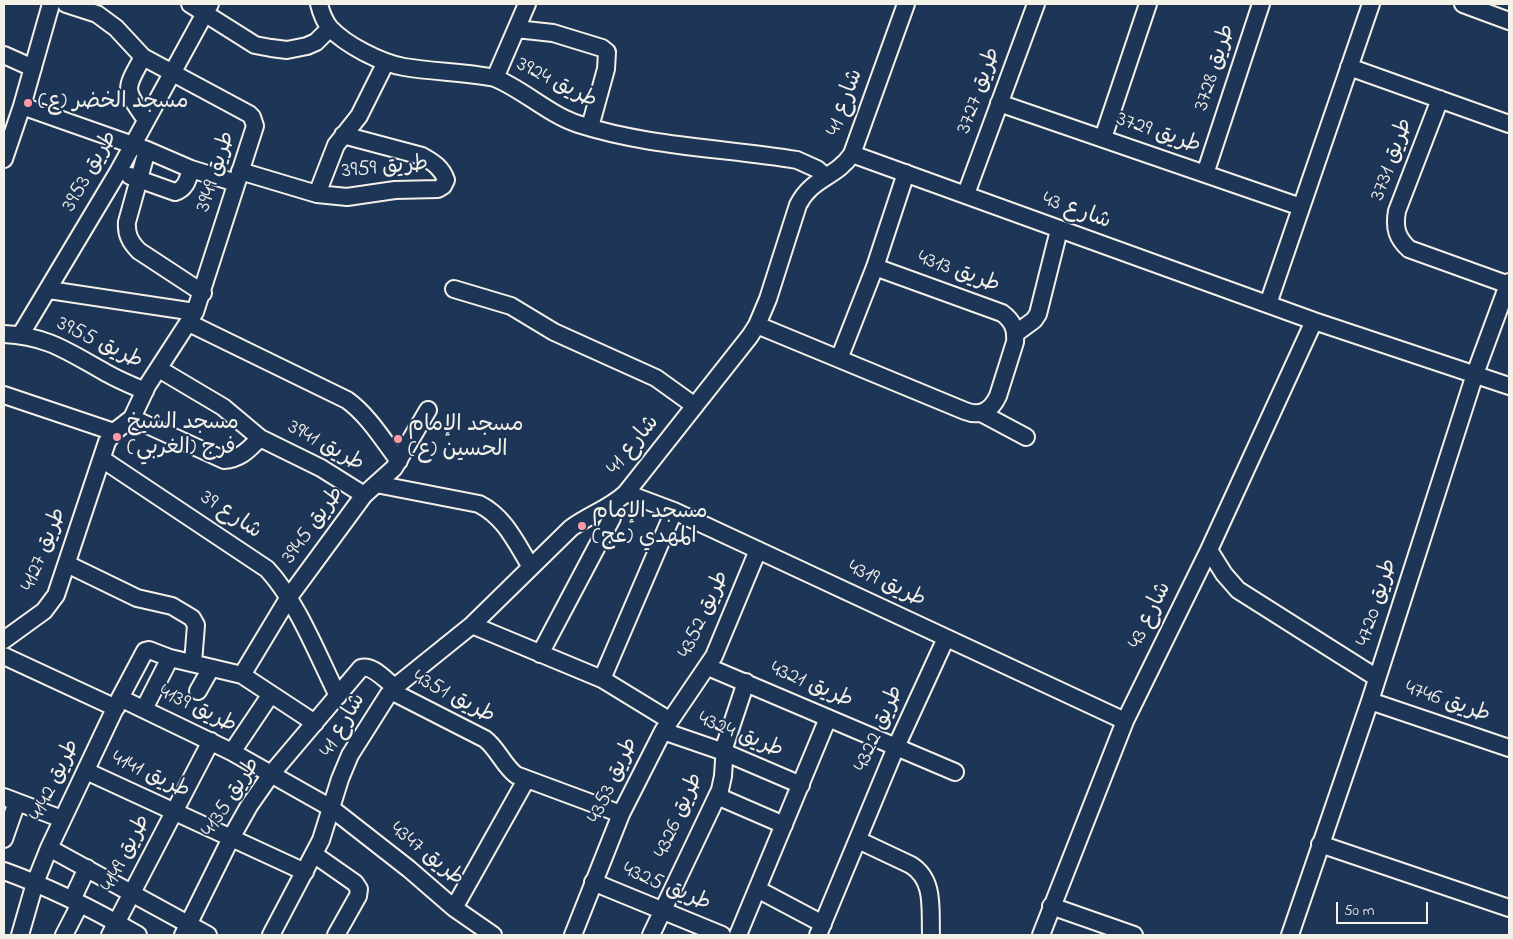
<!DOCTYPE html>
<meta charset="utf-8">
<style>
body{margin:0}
#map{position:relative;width:1513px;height:939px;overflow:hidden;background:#1d3557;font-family:"Indie Flower",sans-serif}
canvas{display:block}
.frame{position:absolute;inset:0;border:5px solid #f4f1e8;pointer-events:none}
.scale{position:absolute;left:1336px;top:902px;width:92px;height:22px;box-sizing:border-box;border:2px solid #f4f1e8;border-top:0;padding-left:6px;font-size:15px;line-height:18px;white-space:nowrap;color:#f4f1e8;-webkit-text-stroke:4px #1d3557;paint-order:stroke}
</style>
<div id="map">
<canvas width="1513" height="939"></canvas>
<div class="frame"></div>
<div class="scale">50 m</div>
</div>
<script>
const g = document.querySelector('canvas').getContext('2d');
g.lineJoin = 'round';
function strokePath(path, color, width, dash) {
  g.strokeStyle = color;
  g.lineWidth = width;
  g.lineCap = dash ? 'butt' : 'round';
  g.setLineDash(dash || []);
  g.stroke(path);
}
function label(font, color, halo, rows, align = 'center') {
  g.font = font + ' "Indie Flower","Playpen Sans Arabic",sans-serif';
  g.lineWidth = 4;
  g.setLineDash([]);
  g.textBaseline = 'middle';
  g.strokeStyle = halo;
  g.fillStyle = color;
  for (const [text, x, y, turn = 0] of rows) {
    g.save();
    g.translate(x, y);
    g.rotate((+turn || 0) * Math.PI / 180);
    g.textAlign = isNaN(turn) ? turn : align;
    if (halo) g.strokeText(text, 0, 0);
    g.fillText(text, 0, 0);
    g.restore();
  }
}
const minor = new Path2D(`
 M190 4 255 45 271 48 287 50 307 46 316 42 330 28
 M319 4C321 12 324 21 330 28 346 45 381 63 404 67 434 72 465 72 495 78 524 90 548 114 578 124 649 147 725 148 797 160L817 169 825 176
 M1463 4 1509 21
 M516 29 553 33 602 48 607 52 606 69 590 127
 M4 55 33 68
 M143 57C124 91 124 88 146 120
 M1349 67 1509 124
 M495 78 527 4
 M1440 99 1397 211C1394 228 1397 238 1409 249L1509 285
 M999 103 1301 207
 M22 106 147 150 191 169 236 183
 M1103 138 1148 4
 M147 150 127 222C126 234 130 242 139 251L203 293
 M852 154 1314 321 1509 386
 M4 159 22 106 51 4
 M240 171 317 194 347 197 395 190 438 189 443 186 446 180C442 168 433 162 422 156L343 135
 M1205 174 1261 4
 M130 176 175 192C186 189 188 179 191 169
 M317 194 336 145 359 116 386 62
 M966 194 1036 4
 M454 289 511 306 554 332 656 378 695 406
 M49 290 195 312
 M1268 304 1371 4
 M189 323 347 400C368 415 383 440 399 461
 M757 325 965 411C980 417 991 411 998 396L1015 342C1016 329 1013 321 1002 313L875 267
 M4 334C47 336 67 351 103 371 116 379 131 385 145 391
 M21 334 118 172 210 4
 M1015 334 1034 320 1038 314 1059 230
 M839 359 875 267 906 173
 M159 369 223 407 260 438 321 468 364 495
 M4 395 114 432
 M981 413 1026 437
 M132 418 224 460C241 459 249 449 260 438
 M102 459 267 569C297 601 318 656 338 696
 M376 484 479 504C505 517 516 543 531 567
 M626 493 674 511 1125 721
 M1209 550 1224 574 1238 590 1377 678
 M67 564 137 598 172 606 192 618 196 625 193 663
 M472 625 602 679 669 720
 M4 640 44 611 56 595 107 442 114 432 132 418 147 386 195 312 255 126 252 117 249 114 143 57 116 28 97 14 66 4
 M540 654 612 518V513L607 508
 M4 656 116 708
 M708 667 955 772
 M242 675 289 597 364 495 394 468 428 410
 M602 679 674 511
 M198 691 211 668
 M391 691 485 739C498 749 503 765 516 775L621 814
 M120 698 232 752 331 808 409 869 454 908 493 935
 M1370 701 1509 748
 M144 709 170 658
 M663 731 724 752 801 785
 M232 752 271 694
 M86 771 305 872
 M717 796 784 825
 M4 797 62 819
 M4 839 17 802
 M858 840 911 865C935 880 930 909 931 935
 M1320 844 1509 908
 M49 848 208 935
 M315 855 355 883 359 889 358 896 336 935
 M4 871C51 888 95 910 138 935
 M593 882 722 935
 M757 889 823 924
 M72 900 87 868
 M1051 906 1134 935
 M454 908 526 780
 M20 935 35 883 49 848 120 698 145 651 149 650 170 658 242 675 315 723
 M64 935 80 904
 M110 935 211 741
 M183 935 231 838 249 806 272 773 361 668C372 664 386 681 395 687
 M271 935 321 840 340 779 350 755 388 695 395 687 472 625 571 528C589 515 610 508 626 493L750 336 757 325 768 299 798 205C812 177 836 178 852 154L906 4
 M573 935 621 814 663 731 714 656 758 550
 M651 935 720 790 723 776 725 745 746 682
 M738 935 828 718
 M818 935 896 747 946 638
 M1041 935 1125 721 1209 550 1314 321
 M1290 935 1370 701 1475 374 1509 282`);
const markers = [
 [28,103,5,"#ff9aa2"],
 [117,437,5,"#ff9aa2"],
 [398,439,5,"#ff9aa2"],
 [582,526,5,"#ff9aa2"]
];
const streetNames = [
 ["طريق 3728",1216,68,-72],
 ["طريق 3924",556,84,27],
 ["طريق 3727",980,91,-70],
 ["شارع 41",846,103,-70],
 ["طريق 3729",1158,134,19],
 ["طريق 3731",1393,160,-70],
 ["طريق 3959",385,169,-5],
 ["طريق 3953",91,172,-60],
 ["طريق 3949",217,172,-72],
 ["شارع 43",1076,212,20],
 ["طريق 4313",958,273,20],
 ["طريق 3955",99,344,26],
 ["شارع 41",634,446,-51],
 ["طريق 3941",325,447,29],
 ["شارع 39",230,516,34],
 ["طريق 3945",314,526,-54],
 ["طريق 4127",45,550,-68],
 ["طريق 4319",886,585,25],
 ["طريق 4720",1378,603,-72],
 ["طريق 4352",705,615,-65],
 ["شارع 43",1151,616,-64],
 ["طريق 4321",811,686,23],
 ["طريق 4351",453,698,28],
 ["طريق 4746",1447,703,19],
 ["طريق 4139",197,710,26],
 ["شارع 41",344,726,-60],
 ["طريق 4322",880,729,-66],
 ["طريق 4324",740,736,22],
 ["طريق 4141",150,776,25],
 ["طريق 4142",56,781,-64],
 ["طريق 4353",614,781,-65],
 ["طريق 4135",232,798,-57],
 ["طريق 4326",680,816,-66],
 ["طريق 4149",127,854,-63],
 ["طريق 4347",426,855,39],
 ["طريق 4325",666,888,23]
];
const poiNames = [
 ["مسجد الخضر (ع)",38,103],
 ["مسجد الشيخ",127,424],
 ["فرج (الغربي)",127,449],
 ["مسجد الإمام",408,426],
 ["الحسين (ع)",408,451],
 ["مسجد الإمام",592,513],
 ["المهدي (عج)",592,538]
];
strokePath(minor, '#f4f1e8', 20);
strokePath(minor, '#1d3557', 16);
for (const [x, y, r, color] of markers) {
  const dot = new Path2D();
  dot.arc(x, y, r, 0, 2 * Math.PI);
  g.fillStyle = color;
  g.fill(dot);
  strokePath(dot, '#1d3557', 2);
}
label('22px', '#f4f1e8', '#1d3557', streetNames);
label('22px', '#f4f1e8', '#1d3557', poiNames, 'left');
</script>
